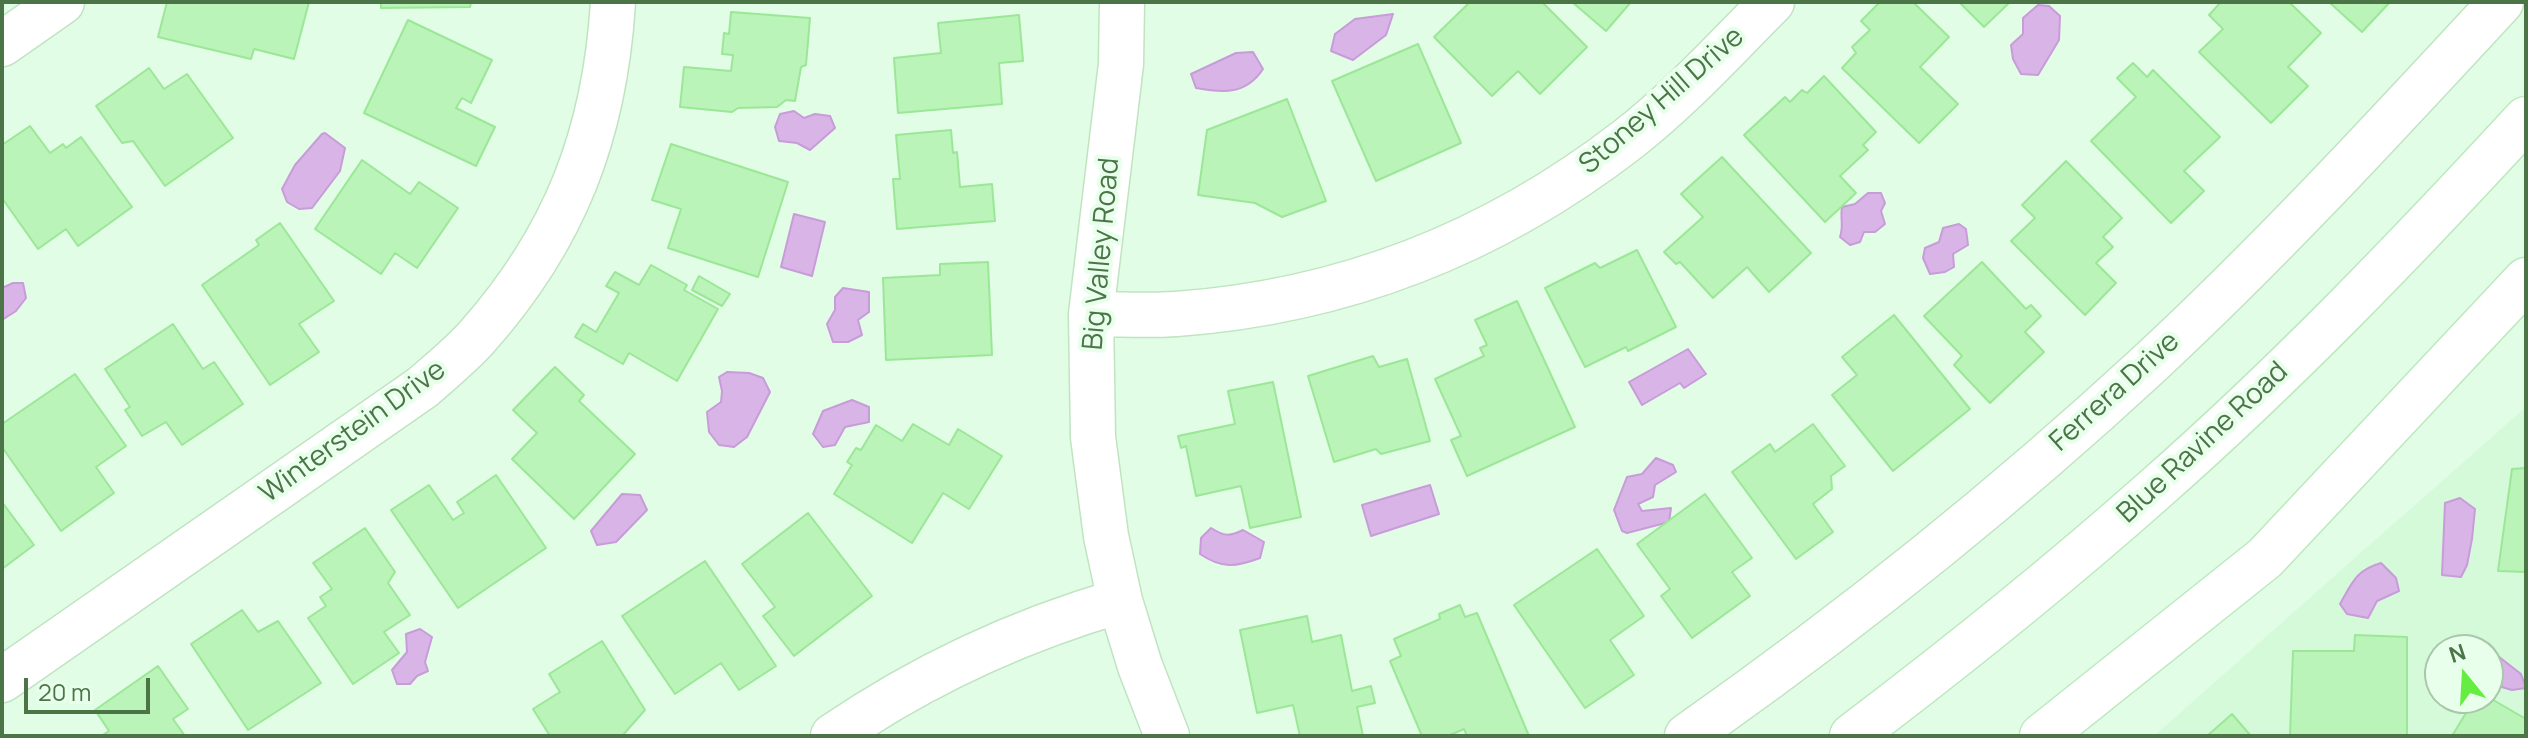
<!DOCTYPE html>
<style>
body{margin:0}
#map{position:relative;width:2528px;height:738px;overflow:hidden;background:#e1fde6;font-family:Manrope,sans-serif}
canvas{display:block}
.frame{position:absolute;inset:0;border:4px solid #4b7547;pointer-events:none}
.north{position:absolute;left:2424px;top:634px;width:80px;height:80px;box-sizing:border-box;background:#e8ffec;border:2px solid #a9c8aa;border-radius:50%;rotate:342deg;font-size:22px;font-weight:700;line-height:32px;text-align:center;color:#4b7547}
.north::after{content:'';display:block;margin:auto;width:28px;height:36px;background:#65ed41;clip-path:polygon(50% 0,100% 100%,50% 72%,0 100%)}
.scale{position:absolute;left:24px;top:678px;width:126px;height:36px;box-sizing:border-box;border:4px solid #4b7547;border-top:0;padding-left:10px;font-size:24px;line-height:28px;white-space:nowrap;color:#4b7547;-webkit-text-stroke:6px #e8ffec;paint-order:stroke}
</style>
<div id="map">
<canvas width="2528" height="738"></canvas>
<div class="frame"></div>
<div class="north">N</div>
<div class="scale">20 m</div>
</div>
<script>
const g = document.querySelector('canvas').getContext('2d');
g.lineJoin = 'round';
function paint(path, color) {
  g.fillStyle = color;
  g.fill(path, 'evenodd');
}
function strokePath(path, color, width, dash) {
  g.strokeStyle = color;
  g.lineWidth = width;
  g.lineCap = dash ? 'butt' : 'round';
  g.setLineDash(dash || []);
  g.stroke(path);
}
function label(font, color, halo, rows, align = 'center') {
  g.font = font + ' Manrope,sans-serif';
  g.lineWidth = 8;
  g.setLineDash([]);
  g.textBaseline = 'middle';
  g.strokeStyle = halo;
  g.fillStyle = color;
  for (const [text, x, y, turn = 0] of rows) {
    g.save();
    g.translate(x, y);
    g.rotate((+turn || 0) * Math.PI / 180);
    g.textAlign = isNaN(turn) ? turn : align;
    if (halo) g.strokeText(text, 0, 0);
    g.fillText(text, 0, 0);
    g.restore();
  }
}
const residential = new Path2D(`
 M2526 407V736H2154L2340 571ZM2440 650H2488V698H2440Z`);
const water = new Path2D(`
 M2038 5 2049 6 2060 16 2059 40 2038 75 2021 74 2013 59 2011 45 2023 34V18Z
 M1393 14 1386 35 1353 60 1331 51 1335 34 1355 19Z
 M1253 52 1263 69C1246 95 1223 93 1196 88L1191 74 1236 53Z
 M794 111 804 118 815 114 830 116 835 128 810 150 797 143 779 141 775 127 780 114Z
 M325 133 345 148 340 171 312 208 299 209 287 202 282 189 295 165 322 134Z
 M1868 193H1881L1885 203 1881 211 1885 224 1875 232H1864L1860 242 1850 245 1840 237C1844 226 1840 217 1842 207L1855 204Z
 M794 214 825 222 812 276 781 267Z
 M1959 224 1966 229 1968 245 1953 254 1954 267 1945 272 1930 274 1923 258 1925 248 1939 242 1943 228Z
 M13 283H23L26 298 16 311 2 320V288Z
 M843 288 869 292V312L858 320 862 335 848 342H833L827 324 835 310V297Z
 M1688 349 1706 374 1684 388 1680 383 1642 405 1629 382Z
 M727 372 749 373 763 378 770 392 747 437 734 447 719 445 709 432 707 412 721 402 722 391 719 377Z
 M852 400 869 407V422L845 427 835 445 823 447 813 434 823 411Z
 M1656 458 1673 465 1676 472 1655 485 1653 497 1638 504 1642 511 1671 508 1669 522 1627 533 1622 531 1614 510 1627 477 1642 474Z
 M1430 485 1439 514 1371 536 1362 505Z
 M622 494 640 495 647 510 616 542 597 545 591 531Z
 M2460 498 2475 509 2472 539 2467 565 2461 577 2442 575 2445 503Z
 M1211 528C1224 536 1229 537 1243 530L1264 542 1260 558C1236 567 1222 569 1200 554L1201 538Z
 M2381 563 2396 578 2399 591 2377 601 2368 618 2347 614 2340 604C2352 583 2356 570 2381 563Z
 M420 629 432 637 425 662 428 671 417 676 410 684H397L392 670 407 652 406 634Z
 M2489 649 2521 674 2526 688 2512 690 2488 683Z`);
const building = new Path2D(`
 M167 2H309L294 59 254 49 251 59 158 37Z
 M381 2H471L470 7 381 8Z
 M1470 2H1542L1587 47 1540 94 1518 71 1492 96 1434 37Z
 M1572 2H1631L1606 31Z
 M1880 2H1913L1949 37 1920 67 1958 104 1919 143 1842 68 1856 53 1852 47 1870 30 1861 21Z
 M1959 2H2010L1984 27Z
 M2221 2H2289L2321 33 2288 67 2308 86 2271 123 2199 52 2223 29 2209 15Z
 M2329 2H2390L2362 32Z
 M731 12 810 18 806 65 801 67 795 101 786 100 777 107 738 108 732 112 680 107 684 67 731 71 733 55 722 54 724 33 729 34Z
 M1019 15 1023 61 999 63 1002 104 898 113 894 58 941 53 938 23Z
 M408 20 492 60 471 103 462 98 456 108 495 127 476 166 364 113Z
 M1418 44 1461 143 1376 181 1332 81Z
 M2133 63 2147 77 2153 70 2220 137 2184 171 2204 191 2171 223 2091 141 2136 97 2117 78Z
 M149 68 164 89 187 74 233 138 165 186 133 141 122 143 96 106Z
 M1824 76 1876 132 1863 145 1868 150 1840 176 1856 193 1825 222 1744 135 1785 97 1790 102 1802 90 1807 93Z
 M1287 99 1326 201 1282 217 1255 203 1198 195 1207 130Z
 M30 126 50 153 63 144 66 148 81 137 132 207 78 246 66 229 38 249 2 198V145Z
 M951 130 953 153 957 152 960 187 992 184 995 221 897 229 893 179H900L896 135Z
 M671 144 788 182 758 277 668 248 681 209 652 200Z
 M1722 157 1811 253 1769 292 1747 267 1713 298 1680 262 1676 264 1664 252 1703 217 1681 194Z
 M362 160 410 194 419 182 458 208 417 268 395 253 381 274 315 229Z
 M2066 161 2122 218 2103 237 2113 247 2096 263 2116 283 2085 315 2011 241 2035 218 2022 205Z
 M280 223 334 301 299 324 319 352 270 385 202 285 259 245 256 240Z
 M1637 250 1676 327 1628 351 1626 347 1585 367 1545 288 1595 263 1600 268Z
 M988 262 992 355 886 360 883 278 940 275V264Z
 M1982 262 2026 309 2031 305 2041 316 2025 332 2044 352 1990 403 1954 365 1962 356 1924 316Z
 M651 265 687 285 684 290 718 309 677 381 629 353 623 364 575 337 583 324 596 332 619 293 606 286 615 272 639 285Z
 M699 276 730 294 722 306 692 290Z
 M1517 301 1575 427 1467 476 1451 440 1461 436 1435 379 1484 356 1480 348 1487 345 1475 320Z
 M1894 315 1970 409 1893 471 1832 395 1857 375 1842 357Z
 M173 324 203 369 214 362 243 404 182 445 166 422 142 436 125 410 130 407 105 369Z
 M1373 356 1379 367 1407 359 1430 441 1381 454 1376 449 1334 462 1308 376Z
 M555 367 584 395 579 401 635 454 574 519 512 459 537 433 513 410Z
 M75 374 126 446 96 467 114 493 61 531 2 447V424Z
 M1273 382 1301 517 1250 528 1241 486 1196 496 1186 446 1181 448 1178 436 1235 424 1228 391Z
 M913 424 949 445 958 429 1002 456 969 509 943 493 912 543 834 494 852 465 847 462 856 448 861 450 876 425 902 441Z
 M1813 424 1845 466 1831 476 1832 489 1813 504 1833 532 1796 559 1732 472 1770 444 1775 452Z
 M2526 468V572L2498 571 2512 469Z
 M496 475 546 548 458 608 391 510 429 485 453 520 464 513 457 502Z
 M1705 494 1752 558 1732 572 1750 596 1692 638 1661 596 1670 589 1637 544Z
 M2 502 34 545 2 569Z
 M808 513 872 596 794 656 763 616 775 607 742 564Z
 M365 528 395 572 388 583 410 615 384 632 399 653 353 684 308 618 326 606 320 597 332 589 313 563Z
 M1597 549 1644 616 1610 640 1634 675 1585 708 1514 605Z
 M705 561 776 666 739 690 721 663 675 694 622 616Z
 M1460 605 1465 617 1477 613 1529 736H1467L1464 729 1448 736H1422L1390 661 1401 656 1394 639 1440 619 1439 614Z
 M242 610 258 632 278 621 321 683 248 730 191 644Z
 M1307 616 1312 642 1341 635 1352 691 1371 686 1375 703 1357 707 1363 736H1300L1293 705 1257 713 1240 630Z
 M2355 635 2407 637V736H2290L2293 651H2354Z
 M602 641 645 710 622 736H550L533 709 560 692 549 674Z
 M158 666 188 709 173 719 185 736H101L109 731 95 710Z
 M2488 697 2526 719V736H2452L2475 698Z
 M2232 714 2251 736H2207Z`);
const street = new Path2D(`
 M1122 2 1121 64 1091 314 1093 437 1106 536 1120 601 1140 666 1167 736
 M2 44 62 2
 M1091 314C1119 314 1148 316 1176 314 1344 302 1495 242 1627 140 1680 99 1725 49 1772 2
 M2 680 423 387C441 371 461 355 477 337 565 238 605 134 613 2
 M833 736C922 675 1017 631 1120 601
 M1687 736C1848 623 2003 499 2148 365 2272 250 2386 126 2501 2`);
const secondary = new Path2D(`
 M1852 736C1955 658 2056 577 2153 491 2285 375 2407 248 2526 119
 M2042 736 2265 558 2526 280`);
const streetNames = [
 ["Stoney Hill Drive",1662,101,-41],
 ["Big Valley Road",1102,254,-85],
 ["Ferrera Drive",2115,392,-42],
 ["Winterstein Drive",353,432,-36],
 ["Blue Ravine Road",2203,443,-43]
];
paint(residential, '#d5fada');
paint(water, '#d9b5e7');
strokePath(water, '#c89bd9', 2);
paint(building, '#baf4b8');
strokePath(building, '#9be797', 2);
strokePath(street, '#c0e4c1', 47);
strokePath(secondary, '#bce9be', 47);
strokePath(street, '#fff', 44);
strokePath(secondary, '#fff', 44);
label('28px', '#4b7547', '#e8ffec', streetNames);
</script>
